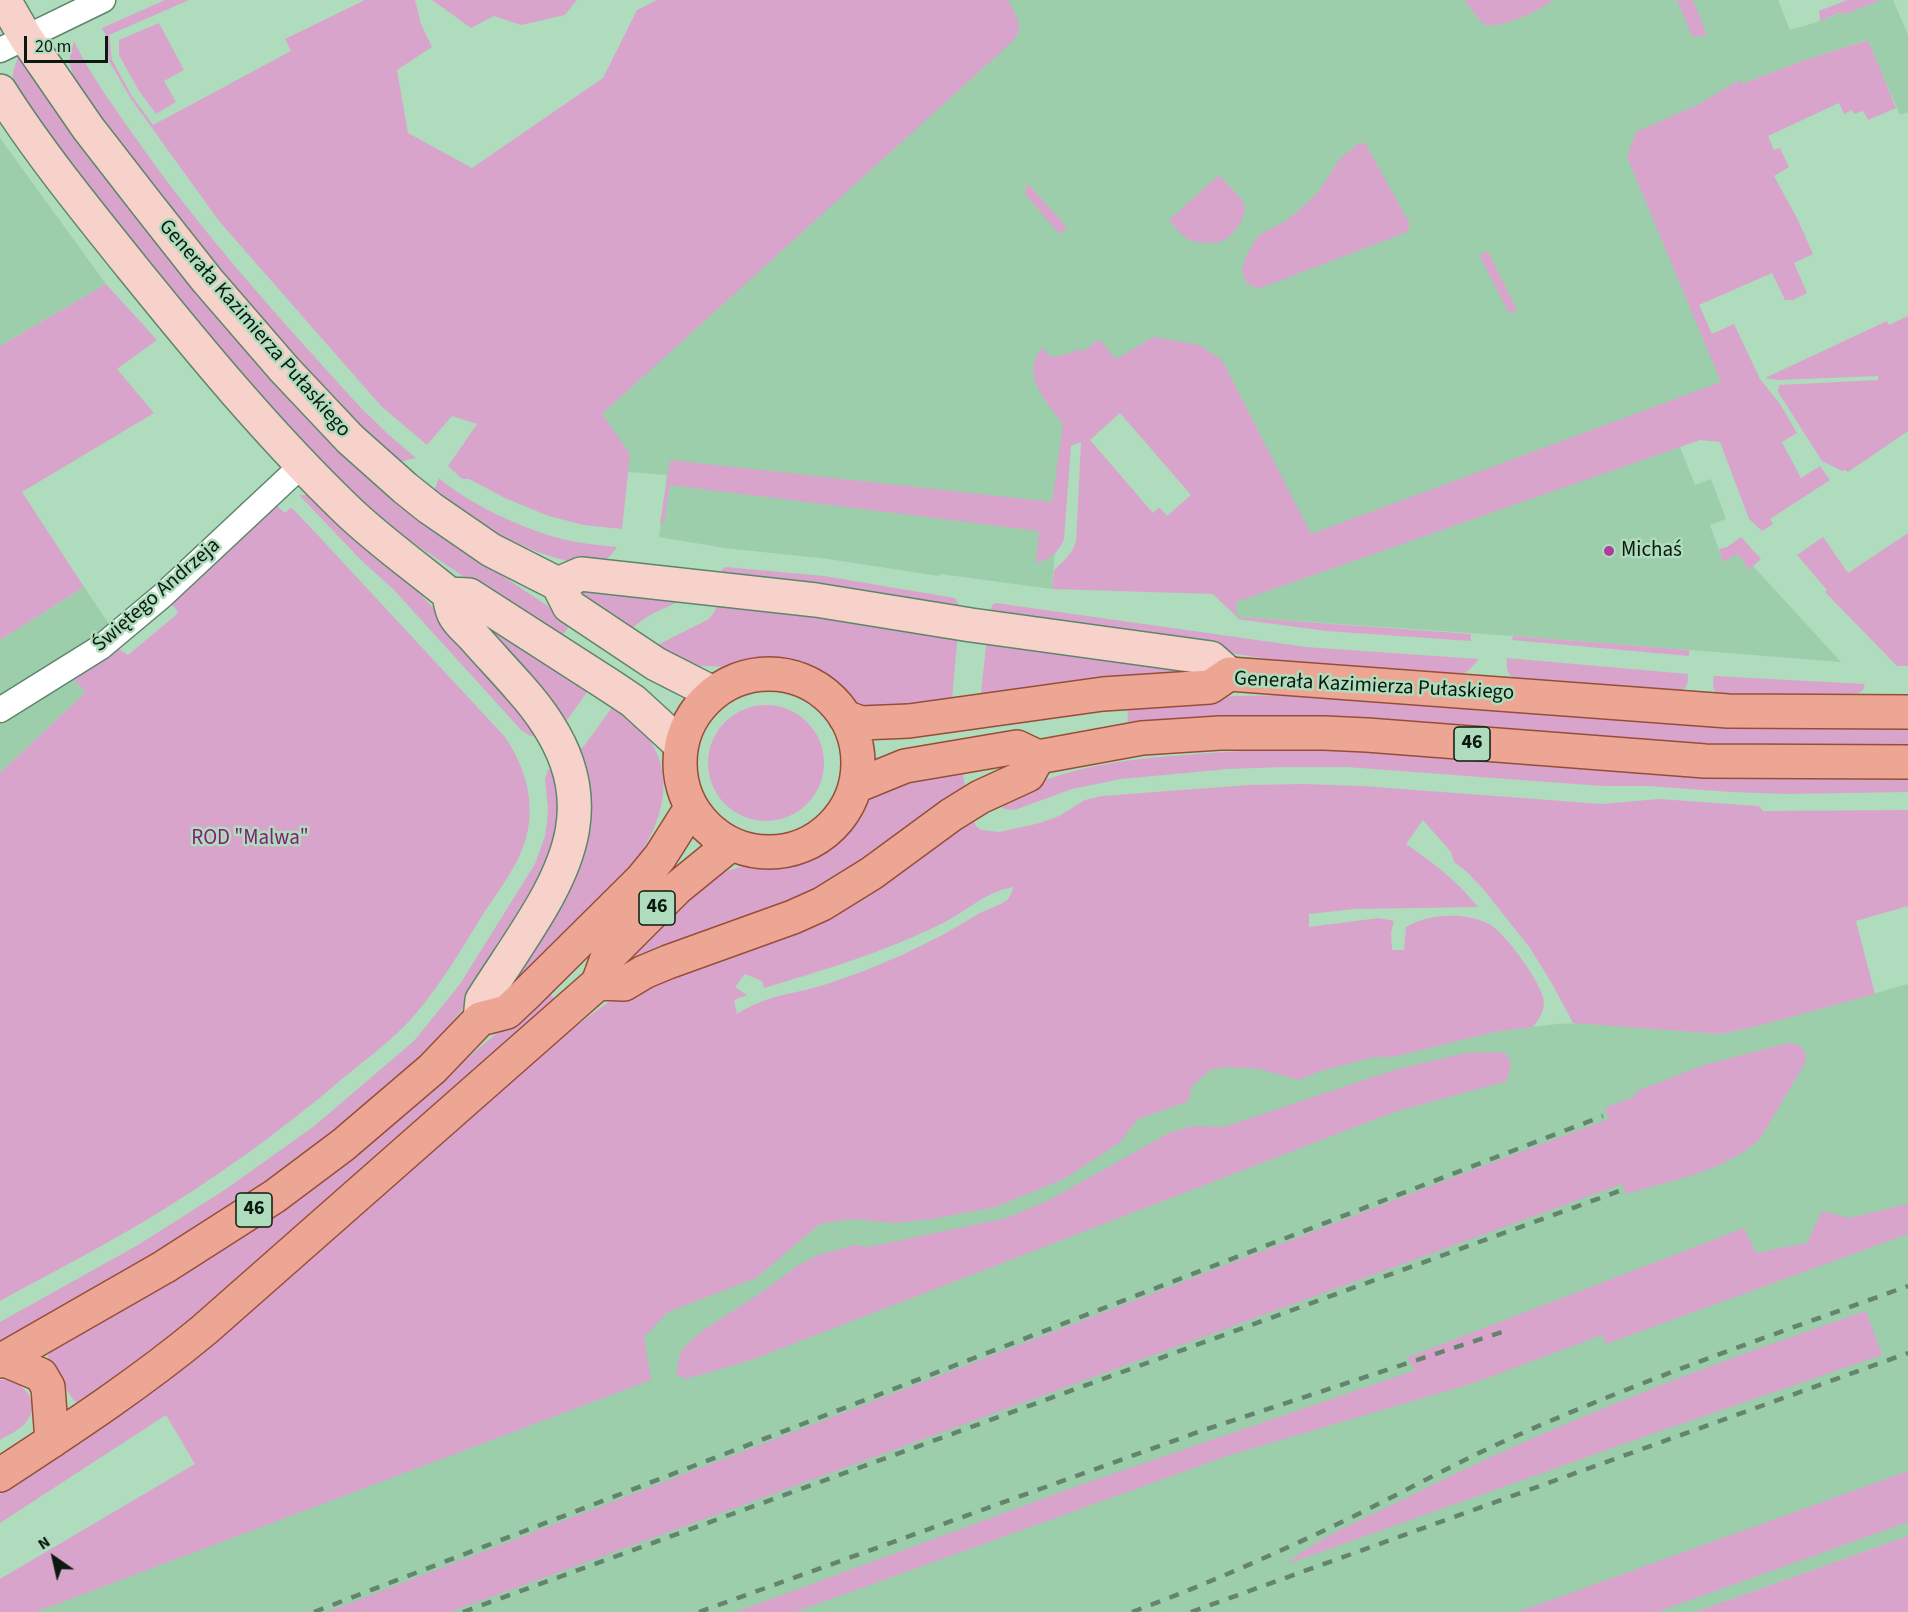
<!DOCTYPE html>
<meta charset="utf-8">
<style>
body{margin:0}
#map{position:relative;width:1908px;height:1612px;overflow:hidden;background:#afdcbd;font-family:"Source Sans 3",sans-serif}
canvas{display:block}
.north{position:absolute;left:24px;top:1528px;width:60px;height:60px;-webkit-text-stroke:4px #afdcbd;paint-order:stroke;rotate:326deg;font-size:16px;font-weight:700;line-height:24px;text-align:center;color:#0a1a10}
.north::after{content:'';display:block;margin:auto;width:21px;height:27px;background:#0a1a10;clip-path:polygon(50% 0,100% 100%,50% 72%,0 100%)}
.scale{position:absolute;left:24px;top:36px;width:84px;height:27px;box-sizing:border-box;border:3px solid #0a1a10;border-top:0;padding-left:8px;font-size:18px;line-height:21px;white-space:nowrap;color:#0a1a10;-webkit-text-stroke:4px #afdcbd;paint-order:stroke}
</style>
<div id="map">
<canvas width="1908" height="1612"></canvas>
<div class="north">N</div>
<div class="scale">20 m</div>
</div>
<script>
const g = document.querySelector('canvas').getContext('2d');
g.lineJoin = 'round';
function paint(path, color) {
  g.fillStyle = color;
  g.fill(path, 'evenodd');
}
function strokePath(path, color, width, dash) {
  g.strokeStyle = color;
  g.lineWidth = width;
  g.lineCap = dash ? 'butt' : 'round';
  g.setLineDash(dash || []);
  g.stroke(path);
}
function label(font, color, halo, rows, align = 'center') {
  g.font = font + ' "Source Sans 3",sans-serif';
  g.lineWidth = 5;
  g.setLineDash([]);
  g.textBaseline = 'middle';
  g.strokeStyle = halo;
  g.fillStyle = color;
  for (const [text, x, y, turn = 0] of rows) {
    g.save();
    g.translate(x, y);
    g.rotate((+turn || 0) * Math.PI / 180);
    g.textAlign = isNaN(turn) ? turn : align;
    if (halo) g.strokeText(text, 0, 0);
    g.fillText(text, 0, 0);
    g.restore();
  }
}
const built = new Path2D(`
 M992 0H1778L1790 30 1817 22 1842 12 1843 15 1881 0H1893L1908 35V112L1900 115 1867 40 1802 61 1742 84 1699 305 1739 399 1680 447 1695 485 1711 479 1726 519 1710 525 1723 561 1738 553 1749 569 1753 566 1841 662 1513 636 1237 617 1213 594 1267 474 1209 362 1070 421 1057 523 1052 589 940 574 939 576 828 559 725 548 659 537 667 475 576 468 552 444Z
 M0 138 106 284 0 346Z
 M84 587 111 627 0 697V640Z
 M72 679 86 692 0 773V722Z
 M1908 984V1536L1695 1612H0V1579L110 1516 317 1392 1148 1082 1255 1061 1557 1024 1583 1023 1720 1034 1754 1027Z`);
const green = new Path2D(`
 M165 0H189L109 35 112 60 132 96 153 125 291 51 285 39 361 2 365 0H415L421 24 432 47 397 70 408 133 472 168 603 78 637 10 657 0H1008C1014 13 1026 27 1014 40L602 414C611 427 621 441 630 454L622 529 583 525 546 515 505 498 469 479H462L448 466 477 424 452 416 427 445 381 406 219 221 131 99 109 61 107 38 102 28Z
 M432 0H577L565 15 521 25 494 16 471 28Z
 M1464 0H1553C1538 12 1503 28 1484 25Z
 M1677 0H1693L1707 35 1697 37 1692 36Z
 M1847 0H1881L1843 15 1841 12 1820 21 1819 11Z
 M159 23 184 70 164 81 176 102 156 114 139 91 119 55V40Z
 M1868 40 1896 108 1868 120 1863 111 1854 114 1852 110 1844 114 1839 103 1768 136 1774 150 1780 148 1789 167 1774 176 1798 220 1813 254 1794 263 1807 293 1793 300H1785L1772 273 1699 305 1712 334 1734 324 1760 379 1780 404 1797 433 1782 442 1801 478 1820 466 1830 480 1770 519 1773 524 1762 531 1749 519 1720 442 1700 440 1236 602 1237 617 1471 634V641L1326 631 1237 619V617L1213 594 1052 589 1054 570C1064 561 1072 554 1076 541L1081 442 1071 446 1064 539C1060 551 1049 561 1036 563L1039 531 670 485 664 523H660L670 460 1052 502 1063 424C1047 402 1019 375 1042 348L1051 357 1072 353 1077 349 1084 351 1099 339 1116 359 1154 337 1199 345 1222 360 1311 534 1721 382 1627 157 1636 132 1697 105 1740 80 1742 84 1802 61ZM1120 413 1191 495 1167 516 1159 507 1153 513 1090 440Z
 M74 41C89 73 110 101 130 130 199 230 280 319 361 408L389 435 416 458 399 462 358 424 301 362 299 363 137 168 75 82 69 61Z
 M19 59 97 164 203 298 292 402 323 436 363 473 427 526 572 622 559 641 396 531 365 506 280 420 125 236 56 144 24 99 13 80V72L17 60Z
 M1359 143H1363L1366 145 1410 224 1407 232 1258 289 1246 283 1242 271 1245 258 1256 239 1262 233 1286 221 1306 204 1319 191 1339 160Z
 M1219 175 1243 201C1250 215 1233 238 1219 242 1210 244 1198 243 1190 240 1181 236 1175 227 1169 220Z
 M1027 183 1067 227 1059 234 1025 194Z
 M1488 251 1517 310 1512 313H1509L1479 255Z
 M106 284 157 340 117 369 154 413 22 492 84 587 0 640V346Z
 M1908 316V431L1848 472 1845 470 1842 471 1822 461 1778 392 1779 385 1878 380V376L1779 380 1765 378 1887 321 1889 325Z
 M439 478C467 503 522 528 558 538 577 543 597 545 617 547 611 556 606 561 596 564 586 566 573 562 564 560 515 548 474 520 433 493Z
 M299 495H309L409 582 530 713 541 737 531 736 522 731 394 590 361 560Z
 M275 504 285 513 290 508 293 509 312 529 505 737C531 775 539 819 517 861 508 878 496 895 485 911 462 948 440 987 411 1019 390 1042 365 1060 342 1079 280 1132 213 1180 143 1222 96 1250 47 1275 0 1301V773L86 692 72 679 92 667 118 648 128 655 177 614 178 612 171 603Z
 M1908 533V666H1897L1825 592 1827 590 1797 555 1823 537 1848 573Z
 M1741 537 1761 559 1749 570 1738 554 1723 562 1719 549 1727 547Z
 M726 567 824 576 955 598 960 607 721 580 722 569Z
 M572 589 687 598C666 608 642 615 628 634Z
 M718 599 958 632 952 700 869 709 845 697 827 681 801 668 773 662H759L729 667 701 666 685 663 657 645 709 619 715 611Z
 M996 603 1306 647 1479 659 1468 671 1460 675 1311 665 989 618 992 605Z
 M460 604 592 685 565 723Z
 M1513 636 1689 650V656L1512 640Z
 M987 637 1211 669 982 701 981 693Z
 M1507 658 1688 674C1688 684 1688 687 1679 692L1516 679C1506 674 1506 669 1507 658Z
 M1714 676 1865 684 1863 690 1859 693 1826 697 1715 693 1713 686Z
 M1299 695 1908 726V748H1769L1128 725 1127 702 1234 696Z
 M616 702C634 721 654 738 661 765 683 854 550 953 491 1003L557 899 574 753 584 746Z
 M708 763a58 58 0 1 1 116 0a58 58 0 1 1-116 0Z
 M1252 750H1349L1908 777V792L1786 794 1731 792 1648 786H1602L1346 767H1286L1228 769 1121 779 1072 789 1015 810 1004 809 997 800C1021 789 1047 778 1074 771 1132 756 1193 755 1252 750Z
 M553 765 562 837 470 1000 424 1056 380 1095 297 1161 208 1222 0 1343V1322L138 1245 226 1189 313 1127 414 1041 460 984 535 864 545 836 547 822 548 809 545 779 548 770Z
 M962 766 966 794 832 888 626 969 615 967C646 935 682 887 724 872 751 861 782 868 809 856 840 842 854 811 880 792 903 776 935 773 962 766Z
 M1303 784 1362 786 1602 804 1659 799 1759 806 1763 811 1908 810V906L1856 921 1875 994 1754 1027 1720 1034 1573 1023 1551 982 1530 948 1484 890 1467 872 1454 862 1451 852 1423 820 1406 844C1436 865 1455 879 1478 907L1355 909 1309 914V927L1379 918 1394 921 1391 932 1392 950H1404L1406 927C1428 914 1463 912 1487 923 1504 930 1538 979 1543 997 1546 1008 1540 1018 1533 1027L1494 1032 1393 1057H1374L1321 1071 1299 1080 1260 1069 1225 1067 1210 1070 1191 1087 1189 1101 1138 1119 1119 1143 1064 1179 996 1207 932 1219 894 1223 852 1219 820 1224 756 1278 668 1312 644 1337 651 1380 36 1612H0V1579L195 1464 166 1415 0 1523V1494L23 1479 482 1106H486L489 1101C533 1062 576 1022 626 991L971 814 976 826 981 830 999 832 1040 823 1059 816 1085 800 1102 796 1249 785ZM1014 887C1012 890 1010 897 1008 899 1001 906 983 910 975 916 928 945 877 968 824 985 791 995 768 994 737 1014L734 1000 747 995 735 987 745 974 762 981 764 988C824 970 885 952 941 924 966 912 986 891 1014 887Z
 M545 989 556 1000 213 1304 84 1403 74 1401 47 1359 50 1348 378 1135 512 1020Z
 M1788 1043C1800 1044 1809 1050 1805 1063L1760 1139C1724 1172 1672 1180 1626 1194L1622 1184 450 1612H327L1491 1163 1609 1119 1605 1108 1636 1096 1635 1092 1704 1065Z
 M1505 1052 1511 1063 1507 1081 1394 1112 751 1360 686 1379 676 1374 681 1351 699 1333 765 1290 797 1266 818 1255 854 1245 868 1247 1007 1218 1049 1200 1171 1132 1192 1126 1224 1127 1391 1071 1465 1053Z
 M1908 1204V1234L1606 1344 1602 1335 1474 1383 1230 1455 795 1612H736L1080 1485 1416 1370 1406 1358 1744 1228 1756 1253 1807 1243 1822 1211 1849 1218Z
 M1866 1311 1882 1355 1646 1436 1287 1564C1319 1536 1371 1516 1410 1496 1557 1422 1710 1364 1866 1311Z
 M10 1379C26 1387 40 1403 27 1421 21 1429 9 1435 0 1440V1380Z
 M1908 1471V1522L1657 1612H1518Z
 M1908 1536V1612H1695Z`);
const street = new Path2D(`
 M0 50 103 0
 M0 710 101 647 162 596 302 465`);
const secondary = new Path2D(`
 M4 0 26 38 88 128 147 204 207 280 284 369 350 439 405 488 430 508 491 550 558 584 569 606 656 664 713 693
 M0 91C38 151 86 210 131 266 199 350 269 435 347 510 378 540 415 566 449 594L469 595 612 687 633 701 681 745
 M558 584 581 574 816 600 971 625 1211 658 1229 674
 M449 594C450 600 451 610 455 616 459 623 467 630 473 636 488 653 504 670 519 687 629 809 553 888 482 1000L480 1019`);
const primary = new Path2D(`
 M680 763a89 89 0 1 1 178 0a89 89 0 1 1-178 0Z
 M845 717 861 723 909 721 1103 694 1210 687 1229 674 1728 711 1908 712
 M856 786 905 766 1017 747 1038 757 1142 738 1220 733H1324L1367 735 1705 761 1908 762
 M598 983 624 984 644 972 668 962 793 917 822 904 872 873 951 815 980 797 1028 775 1038 757
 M3 1359 41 1375 48 1387 52 1441
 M0 1361 164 1267 275 1196 343 1145 432 1069 480 1019 507 1012 524 996 642 879 660 857 691 808
 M0 1475C70 1429 139 1384 204 1330L598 983 607 958 677 888 731 844`);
const rail = new Path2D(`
 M314 1612 1603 1116
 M463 1612 1622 1190
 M699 1612 1201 1431 1505 1331
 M1132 1612C1205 1585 1275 1554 1344 1521 1396 1496 1446 1468 1498 1444 1632 1383 1770 1336 1908 1286
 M1191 1612 1908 1353`);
const markers = [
 [1609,551,6,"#ad3e9b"]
];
const shields = [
 [1472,744,36],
 [657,908,36],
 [254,1210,36]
];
const shieldNames = [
 ["46",1472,744],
 ["46",657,908],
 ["46",254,1210]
];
const streetNames = [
 ["Generała Kazimierza Pułaskiego",254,329,49],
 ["Świętego Andrzeja",157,596,-41],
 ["Generała Kazimierza Pułaskiego",1374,687,3]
];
const poiNames = [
 ["Michaś",1621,551]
];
const parkNames = [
 ["ROD \"Malwa\"",250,839]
];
paint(built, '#9cceac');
paint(green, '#d9a4cc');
strokePath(street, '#5c866a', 27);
strokePath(secondary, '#5c866a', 36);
strokePath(primary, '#964e38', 36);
strokePath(street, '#fff', 24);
strokePath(secondary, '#f6d2ca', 33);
strokePath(primary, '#eda694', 33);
strokePath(rail, '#64846e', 4.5, [10, 10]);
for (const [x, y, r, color] of markers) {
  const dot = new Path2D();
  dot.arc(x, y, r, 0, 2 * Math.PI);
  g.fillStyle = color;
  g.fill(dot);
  strokePath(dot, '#afdcbd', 2);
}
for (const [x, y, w] of shields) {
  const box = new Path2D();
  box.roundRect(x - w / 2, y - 17, w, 34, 4.5);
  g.fillStyle = '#afdcbd';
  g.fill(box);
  strokePath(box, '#0a1a10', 1.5);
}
label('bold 20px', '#0a1a10', null, shieldNames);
label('21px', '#0a1a10', '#afdcbd', streetNames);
label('21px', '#0a1a10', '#afdcbd', poiNames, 'left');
label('21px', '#841e75', '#afdcbd', parkNames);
</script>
